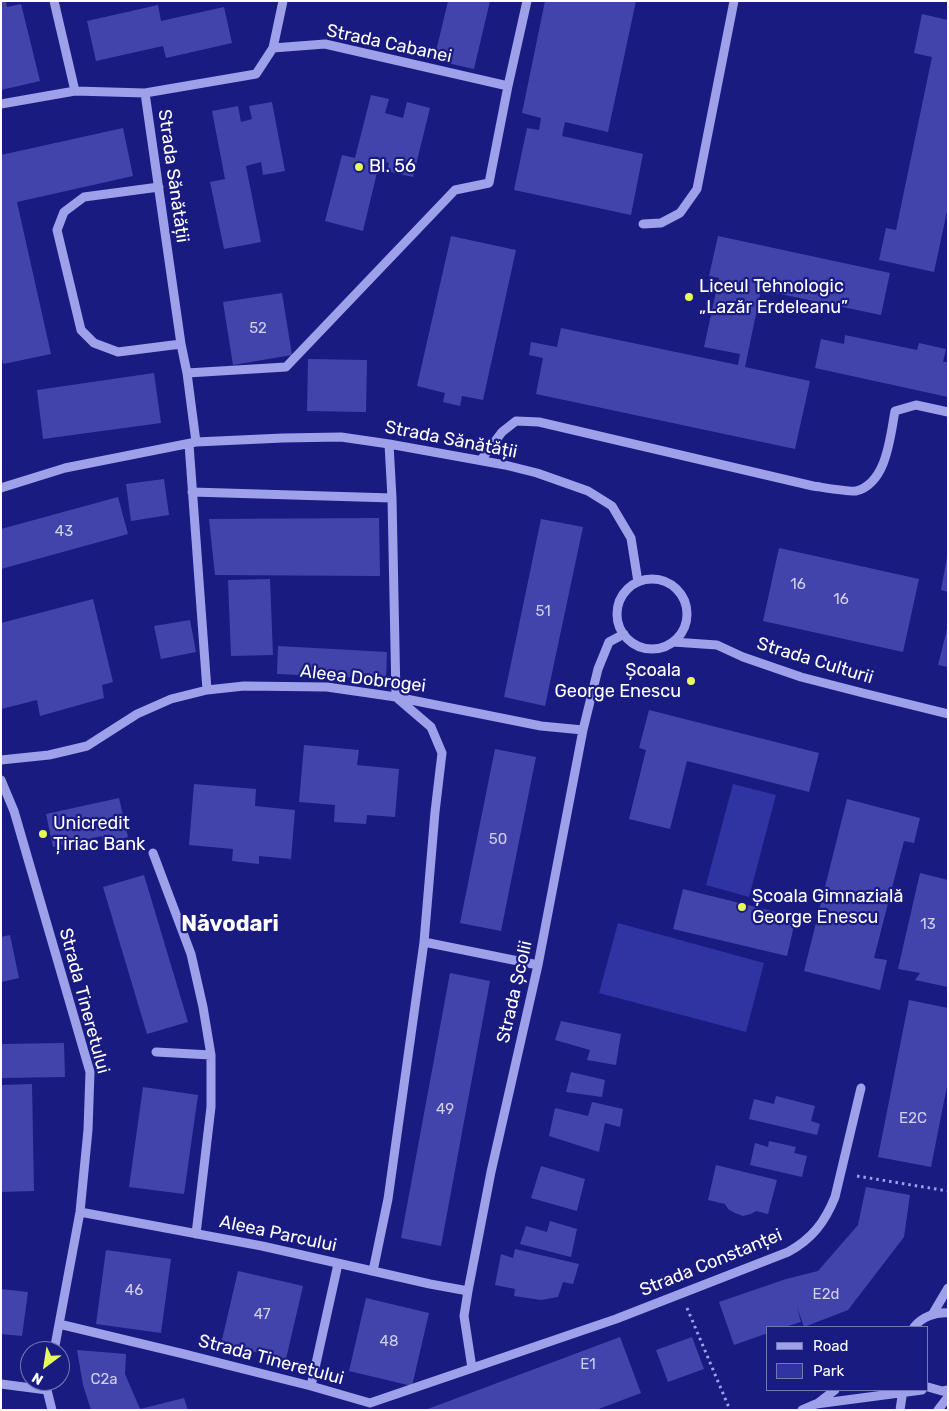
<!DOCTYPE html>
<meta charset="utf-8">
<style>
body{margin:0}
#map{position:relative;width:949px;height:1411px;overflow:hidden;background:#1a1b81;font-family:Rubik,sans-serif}
canvas{display:block}
.frame{position:absolute;inset:0;border:2px solid #fff;pointer-events:none}
.legend{position:absolute;left:766px;top:1326px;width:162px;height:65px;box-sizing:border-box;background:#1a1b81;border:1px solid #7676b3;margin:0;padding:6px 9px;list-style:none;font-size:15px;color:#fff}
.legend li{display:flex;align-items:center;gap:10px;height:25px}
.legend b{width:25px;border:1px solid #7676b3}
.north{position:absolute;left:20px;top:1341px;width:50px;height:50px;box-sizing:border-box;background:#1a1b81;border:1px solid #7676b3;border-radius:50%;rotate:211deg;font-size:14px;font-weight:700;line-height:20px;text-align:center;color:#fff}
.north::after{content:'';display:block;margin:auto;width:18px;height:22px;background:#e6fc5a;clip-path:polygon(50% 0,100% 100%,50% 72%,0 100%)}
</style>
<div id="map">
<canvas width="949" height="1411"></canvas>
<div class="frame"></div>
<ul class="legend">
<li><b style="height:6px;background:#9ea0ea"></b>Road</li>
<li><b style="height:14px;background:#3033a2"></b>Park</li>
</ul>
<div class="north">N</div>
</div>
<script>
const g = document.querySelector('canvas').getContext('2d');
g.lineJoin = 'round';
function paint(path, color) {
  g.fillStyle = color;
  g.fill(path, 'evenodd');
}
function strokePath(path, color, width, dash) {
  g.strokeStyle = color;
  g.lineWidth = width;
  g.lineCap = dash ? 'butt' : 'round';
  g.setLineDash(dash || []);
  g.stroke(path);
}
function label(font, color, halo, rows, align = 'center') {
  g.font = font + ' Rubik,sans-serif';
  g.lineWidth = 4.5;
  g.setLineDash([]);
  g.textBaseline = 'middle';
  g.strokeStyle = halo;
  g.fillStyle = color;
  for (const [text, x, y, turn = 0] of rows) {
    g.save();
    g.translate(x, y);
    g.rotate((+turn || 0) * Math.PI / 180);
    g.textAlign = isNaN(turn) ? turn : align;
    if (halo) g.strokeText(text, 0, 0);
    g.fillText(text, 0, 0);
    g.restore();
  }
}
const green = new Path2D(`
 M733 784 776 795 749 897 706 885Z
 M618 923 764 963 746 1032 599 993Z`);
const building = new Path2D(`
 M1 1H6L7 7 21 4 40 81 1 90Z
 M448 1H490L474 69 434 60Z
 M545 1H636L608 132 565 122 562 136 643 154 631 215 514 190 527 128 539 130 541 118 522 113Z
 M158 5 161 21 224 7 232 43 166 58 163 46 96 61 87 21Z
 M922 14 948 20V207L934 272 879 260 886 228 896 230 932 57 914 53Z
 M371 95 389 99 385 113 403 118 407 102 430 108 413 177 387 171 389 163 380 160 363 231 325 221 342 155 355 158Z
 M272 102 285 171 263 175 261 162 246 166 261 242 224 249 210 182 225 179 212 111 238 106 241 122 252 119 249 106Z
 M123 128 133 176 17 202 51 354 3 364 1 354V155Z
 M451 236 516 250 483 400 462 396 460 406 443 402 445 393 417 386Z
 M718 236 890 273 881 315 761 290 745 367 810 381 795 449 536 394 543 358 529 355 531 342 557 347 561 328 738 365 740 354 704 347 719 278 709 276Z
 M282 293 292 355 233 365 223 302Z
 M845 335 917 350 919 343 946 349 943 362H948V397L815 368 821 339 844 344Z
 M308 359 367 360 366 412 307 411Z
 M154 373 161 423 43 439 37 390Z
 M164 479 169 515 131 521 126 484Z
 M118 497 128 534 1 569V529Z
 M379 518 380 576 215 575 209 519Z
 M541 519 583 527 545 706 504 697Z
 M779 548 919 579 903 652 763 621Z
 M947 557H948V592L941 590Z
 M270 579 273 655 231 656 228 580Z
 M93 599 113 682 102 685 104 698 40 716 37 700 1 709V623Z
 M190 620 196 652 161 659 154 626Z
 M947 629H948V667L938 665Z
 M278 646 387 652 386 679 277 674Z
 M649 710 819 753 809 792 687 761 670 829 629 819 646 750 639 748Z
 M304 745 359 750 357 765 399 769 395 817 367 815 366 824 334 822 335 805 299 802Z
 M495 749 536 757 501 931 460 923Z
 M194 784 256 789 255 806 295 810 291 859 259 856V864L232 861 233 849 189 845Z
 M119 798 128 837 103 844 102 836 53 847 46 814Z
 M847 799 920 818 914 843 904 841 874 958 887 960 880 990 804 971Z
 M920 873 948 880V987L915 980 920 973 898 969Z
 M144 875 188 1022 147 1034 103 887Z
 M683 889 796 917 787 956 673 929Z
 M10 935 19 978 1 982V937Z
 M450 973 490 981 441 1246 401 1238Z
 M909 1000 948 1008V1081L931 1167 878 1157Z
 M561 1021 621 1034 616 1065 587 1060 590 1050 555 1040Z
 M64 1043 65 1077 1 1078V1044Z
 M571 1072 605 1080 602 1097 566 1092Z
 M32 1084 34 1191 1 1192V1085Z
 M143 1087 198 1095 184 1194 129 1187Z
 M776 1096 815 1106 811 1121 820 1124 817 1135 749 1119 754 1099 774 1104Z
 M592 1102 623 1109 620 1127 605 1123 599 1152 549 1136 555 1108 588 1116Z
 M769 1141 796 1147 794 1153 807 1156 802 1177 750 1165 755 1143 768 1147Z
 M716 1165 777 1180 768 1214 756 1211 751 1214 743 1216 735 1213 728 1209 725 1204 708 1200Z
 M541 1166 585 1179 577 1211 531 1198Z
 M866 1187 910 1195 904 1237 848 1310 804 1327 797 1307 801 1322 785 1327H768V1333L734 1345 719 1302 786 1279 818 1271 858 1225Z
 M550 1221 577 1229 571 1257 520 1244 526 1226 547 1232Z
 M515 1249 579 1264 573 1284 563 1282 558 1297 541 1300 514 1296 515 1289 495 1285 501 1254 513 1258Z
 M106 1250 171 1259 161 1333 96 1324Z
 M238 1271 303 1286 286 1359 221 1344Z
 M1 1289 28 1292 22 1336 1 1334Z
 M366 1298 429 1313 412 1386 349 1371Z
 M620 1337 641 1393 596 1410H425Z
 M692 1337 704 1369 668 1382 656 1350Z
 M77 1350 126 1354 125 1374 140 1409 184 1398 188 1410H91L83 1385Z`);
const path = new Path2D(`
 M857 1176 948 1191
 M687 1308 730 1410`);
const minor = new Path2D(`
 M54 1 75 91
 M273 48 283 1
 M508 86 527 1
 M145 93 181 344 187 373 196 442
 M1 104 75 91 145 93 256 74 273 48 325 44 508 86 489 183 455 190 286 367 187 373
 M159 187 84 197 64 212 57 230 81 330 94 343 118 352 181 344
 M643 224 661 223 680 213 697 189 734 1
 M189 444 207 690
 M481 460 502 432 516 421 539 422 813 486C821 487 849 492 856 491 887 483 890 437 895 411L916 405 948 412
 M1 488 65 468 196 442 283 438 341 437 389 444 505 465 537 473 588 491 612 506 631 538 638 582
 M192 492 392 498
 M617 614a35 35 0 1 1 70 0a35 35 0 1 1-70 0Z
 M673 642 717 645 743 657 801 677 863 693 948 714
 M1 760 49 755 87 746 137 714 171 699 207 690 244 686 327 687 396 697 541 726 583 730
 M1 780 14 811 90 1072 88 1130 80 1212 54 1351
 M153 853 191 954 203 1007 211 1055V1107L196 1234
 M424 942 538 965
 M156 1052 211 1055
 M80 1212 262 1246 430 1284 468 1291
 M373 1271 388 1199 424 942 435 812 442 753 431 727 396 697 392 498 389 444
 M932 1315 948 1288
 M59 1324 184 1354 311 1386 370 1403 616 1319 788 1252C812 1239 825 1222 835 1197L861 1088
 M914 1327C922 1317 935 1312 948 1313
 M472 1368 464 1316 468 1291 491 1172 538 965 583 730 598 669 609 642 624 634
 M1 1384 47 1390 52 1410
 M311 1386 338 1264
 M928 1387 942 1391 948 1390
 M818 1403 835 1390
 M802 1410 816 1404 922 1390
 M900 1410 903 1390
 M938 1410 948 1397`);
const markers = [
 [359,167,5,"#e6fc5a"],
 [689,297,5,"#e6fc5a"],
 [691,681,5,"#e6fc5a"],
 [43,834,5,"#e6fc5a"],
 [742,907,5,"#e6fc5a"]
];
const numberNames = [
 ["52",258,329],
 ["43",64,532],
 ["16",798,585],
 ["16",841,600],
 ["51",543,612],
 ["50",498,840],
 ["13",928,925],
 ["49",445,1110],
 ["E2C",913,1119],
 ["46",134,1291],
 ["E2d",826,1295],
 ["47",262,1315],
 ["48",389,1342],
 ["E1",588,1365],
 ["C2a",104,1380]
];
const streetNames = [
 ["Strada Cabanei",389,44,12],
 ["Strada Sănătății",173,176,82],
 ["Strada Sănătății",451,440,11],
 ["Strada Culturii",815,661,17],
 ["Aleea Dobrogei",363,679,7],
 ["Strada Școlii",515,992,-77],
 ["Strada Tineretului",84,1001,75],
 ["Aleea Parcului",278,1234,12],
 ["Strada Constanței",711,1263,-22],
 ["Strada Tineretului",271,1360,15]
];
const poiNames = [
 ["Bl. 56",369,167],
 ["Liceul Tehnologic",699,287],
 ["„Lazăr Erdeleanu”",699,308],
 ["Școala",681,671,"right"],
 ["George Enescu",681,692,"right"],
 ["Unicredit",53,824],
 ["Țiriac Bank",53,845],
 ["Școala Gimnazială",752,897],
 ["George Enescu",752,918]
];
const districtNames = [
 ["Năvodari",230,925]
];
paint(green, '#3033a2');
paint(building, '#4344ab');
strokePath(path, '#9ea0ea', 3, [2.5, 4]);
strokePath(minor, '#9ea0ea', 9);
for (const [x, y, r, color] of markers) {
  const dot = new Path2D();
  dot.arc(x, y, r, 0, 2 * Math.PI);
  g.fillStyle = color;
  g.fill(dot);
  strokePath(dot, '#1a1b81', 2);
}
label('15px', '#d0d0ea', null, numberNames);
label('18px', '#fff', '#1a1b81', streetNames);
label('18px', '#fff', '#1a1b81', poiNames, 'left');
label('bold 22px', '#fff', '#1a1b81', districtNames);
</script>
